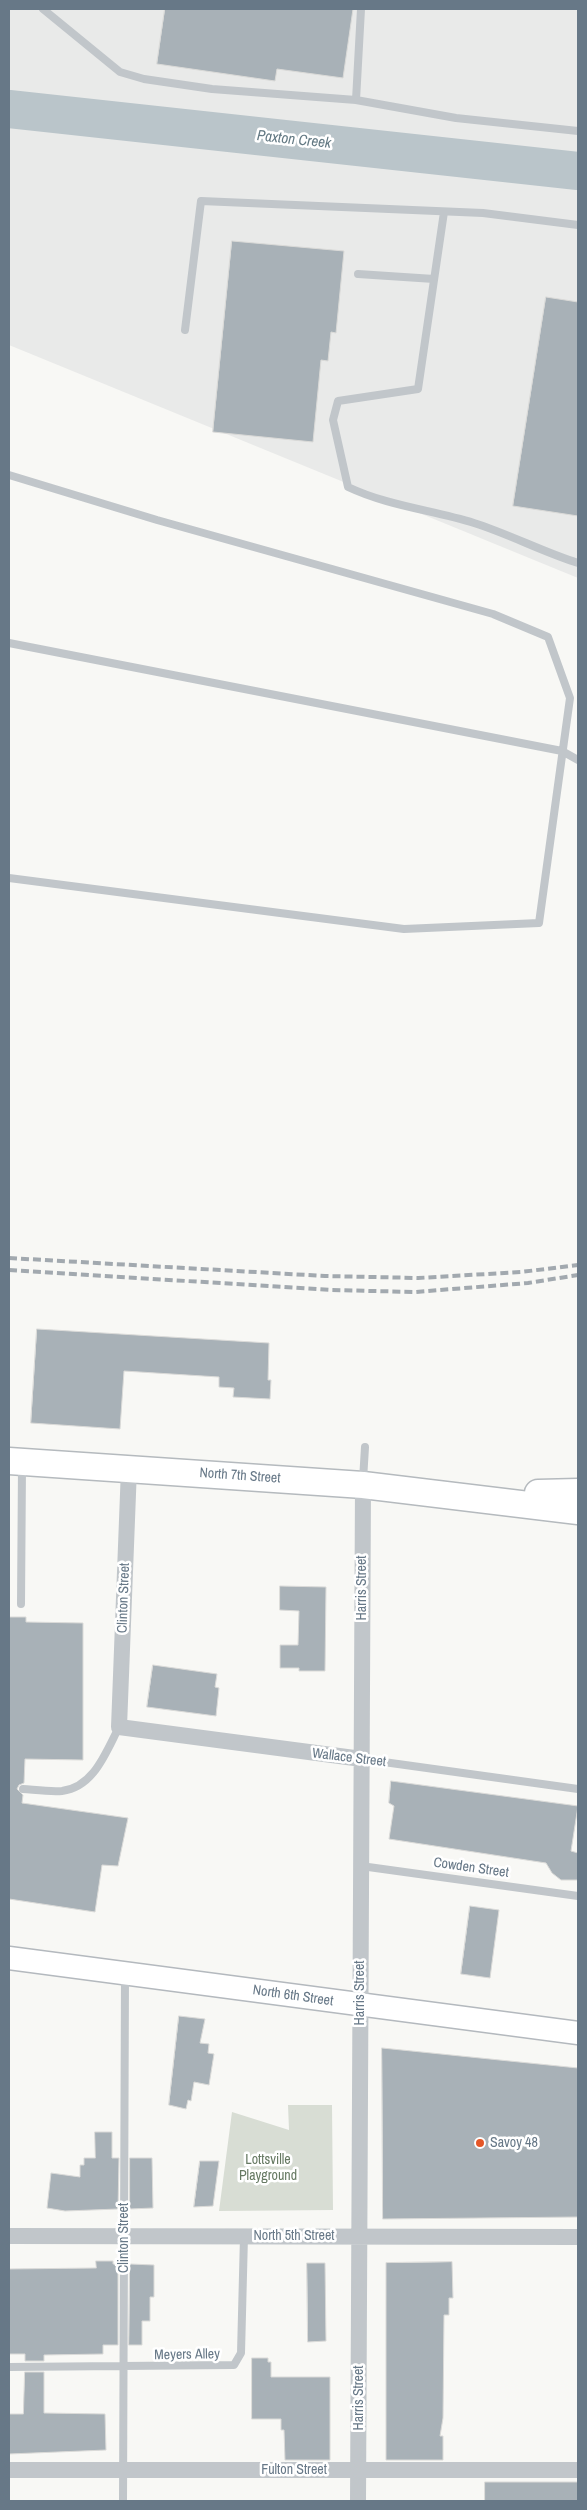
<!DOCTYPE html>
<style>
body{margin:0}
#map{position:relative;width:587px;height:2510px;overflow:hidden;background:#f8f8f5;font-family:"Archivo Narrow",sans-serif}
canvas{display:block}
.frame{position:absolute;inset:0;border:10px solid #677887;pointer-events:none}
</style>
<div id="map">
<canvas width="587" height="2510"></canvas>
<div class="frame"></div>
</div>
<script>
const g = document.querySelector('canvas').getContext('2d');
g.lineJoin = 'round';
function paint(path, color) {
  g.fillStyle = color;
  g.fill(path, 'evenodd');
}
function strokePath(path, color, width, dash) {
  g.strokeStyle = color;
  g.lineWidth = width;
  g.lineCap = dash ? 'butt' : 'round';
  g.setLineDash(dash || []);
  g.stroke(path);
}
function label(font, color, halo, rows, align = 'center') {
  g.font = font + ' "Archivo Narrow",sans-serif';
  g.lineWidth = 5;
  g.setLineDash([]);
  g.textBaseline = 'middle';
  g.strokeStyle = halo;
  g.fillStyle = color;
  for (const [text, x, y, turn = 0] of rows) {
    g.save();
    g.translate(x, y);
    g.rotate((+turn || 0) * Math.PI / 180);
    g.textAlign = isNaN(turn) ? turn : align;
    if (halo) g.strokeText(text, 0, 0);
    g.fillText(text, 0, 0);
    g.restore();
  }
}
const built = new Path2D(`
 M9 9H578V578L9 345Z`);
const green = new Path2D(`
 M288 2105H332L333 2210 219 2211 232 2112 289 2130Z`);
const river = new Path2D(`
 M9 109 578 171`);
const building = new Path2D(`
 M165 9H353L343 78 277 69 275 81 157 64Z
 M232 241 344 251 336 333 331 332 328 361 321 360 313 442 213 432Z
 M546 297 578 302V516L513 506Z
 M37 1329 269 1343 268 1380H271L270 1399 233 1397 234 1388 219 1387V1377L124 1371 120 1429 31 1423Z
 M280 1586 326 1587 325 1671H299V1668H280V1645H298L299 1611 280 1610Z
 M9 1617H26V1622L83 1623V1760L25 1759 24 1783 19 1785 17 1789 23 1795 22 1803 128 1818 118 1866 102 1865 95 1912 9 1899Z
 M153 1665 217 1674 215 1687 219 1688 216 1716 147 1707Z
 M391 1781 578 1806 571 1851 578 1853V1880H561L552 1873 546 1863 389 1839 394 1806 389 1803Z
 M470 1906 499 1910 490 1978 461 1974Z
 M179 2016 205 2019 200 2043 209 2044 208 2053 214 2054 209 2085 194 2082 191 2101 188 2100 186 2109 169 2105Z
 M382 2048 578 2068V2217L383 2219Z
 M95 2132H112V2158H119L118 2209 65 2211 47 2208 51 2173 80 2177V2165H84V2158H95Z
 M130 2158H152L153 2208 130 2209Z
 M200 2161H219L213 2206 194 2207Z
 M96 2261H113V2264H118V2345H103V2354L44 2355V2361H25V2354H9V2269L96 2268Z
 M452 2262 453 2298H449V2315H444L443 2418 440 2436H443V2460H386V2263Z
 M307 2263H325L326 2341 308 2342Z
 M130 2264 154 2265V2297H150V2321H142V2345H129Z
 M252 2358H268V2362H271V2377H330V2460H285L284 2430H281V2419H252Z
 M25 2372H44V2413L105 2414 106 2450 9 2454V2414H23Z
 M485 2482H578V2501H485Z`);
const service = new Path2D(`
 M43 9 120 72 144 79 212 89 356 100
 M361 9 356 100 456 118 578 131
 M444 212 418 389 338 401 333 420 348 487C388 506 432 510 474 523 509 534 543 552 578 563
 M358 274 434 279
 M185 330 201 201 483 213 578 225
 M9 475 157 520 493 614 548 637 570 698 539 923 404 929 9 878
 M9 643 562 751 578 760
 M363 1480 365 1447
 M21 1604 22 1466
 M362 1759 578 1789
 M23 1789C36 1790 50 1792 62 1791 94 1787 106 1752 119 1727
 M361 1866 578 1896
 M9 2367 234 2365 241 2353 244 2236
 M123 2501 125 1976`);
const minor = new Path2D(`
 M129 1468 119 1727 362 1759
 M9 2236 578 2237
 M9 2470H578
 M358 2501 363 1485`);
const secondary = new Path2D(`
 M9 1958 578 2033`);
const primary = new Path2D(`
 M9 1461 363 1485 578 1511
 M538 1493 578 1492`);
const rail = new Path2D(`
 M9 1258 325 1276 418 1278 521 1272 578 1265
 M9 1270 332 1290 415 1292 528 1283 578 1275`);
const markers = [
 [480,2143,5,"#e55728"]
];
const streetNames = [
 ["North 7th Street",240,1476,4],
 ["Harris Street",362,1588,-90],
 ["Clinton Street",124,1598,-88],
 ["Wallace Street",349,1758,7],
 ["Cowden Street",471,1868,8],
 ["Harris Street",360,1993,-90],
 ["North 6th Street",293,1996,8],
 ["North 5th Street",294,2236],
 ["Clinton Street",124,2238,-90],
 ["Meyers Alley",187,2355,-1],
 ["Harris Street",359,2398,-90],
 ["Fulton Street",294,2470]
];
const poiNames = [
 ["Savoy 48",490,2143]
];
const parkNames = [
 ["Lottsville",268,2160],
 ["Playground",268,2176]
];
const waterNames = [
 ["Paxton Creek",294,140,6]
];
paint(built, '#e9eae9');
paint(green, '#d8ddd4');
strokePath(river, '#bac5ca', 38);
paint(building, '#a8b1b7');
strokePath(building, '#dadad8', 1);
strokePath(secondary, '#b4b9be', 25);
strokePath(primary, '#b5babe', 29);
strokePath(service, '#c1c6ca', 8);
strokePath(minor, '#c1c6ca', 16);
strokePath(secondary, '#fff', 22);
strokePath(primary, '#fff', 26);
strokePath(rail, '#a2a9af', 4, [8, 4]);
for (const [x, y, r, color] of markers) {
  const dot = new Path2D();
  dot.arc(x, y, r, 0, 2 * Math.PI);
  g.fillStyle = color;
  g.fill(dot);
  strokePath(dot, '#fff', 2);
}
label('14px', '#677887', '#fff', streetNames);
label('14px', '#677887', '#fff', poiNames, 'left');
label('14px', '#667962', '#fff', parkNames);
label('italic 15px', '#637983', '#fff', waterNames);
</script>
